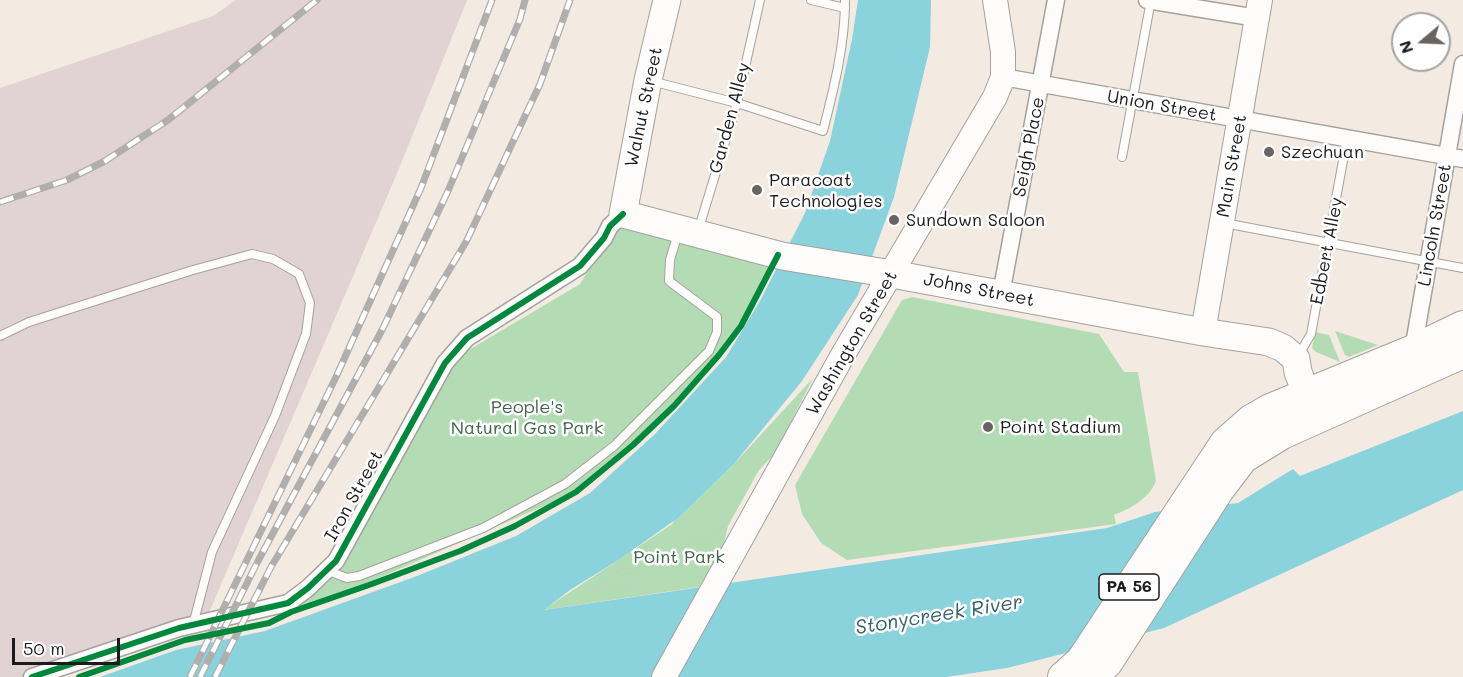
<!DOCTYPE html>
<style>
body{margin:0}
#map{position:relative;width:1463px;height:677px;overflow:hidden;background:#f3ebe2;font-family:Mali,sans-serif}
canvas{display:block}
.north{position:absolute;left:1391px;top:12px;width:60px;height:60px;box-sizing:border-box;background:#fff;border:2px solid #a4a4a4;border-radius:50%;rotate:251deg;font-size:16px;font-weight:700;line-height:24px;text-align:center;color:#1c1c1c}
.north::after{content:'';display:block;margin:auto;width:21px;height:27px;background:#676461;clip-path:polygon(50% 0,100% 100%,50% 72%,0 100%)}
.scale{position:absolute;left:12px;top:638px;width:108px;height:27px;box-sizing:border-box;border:3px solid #1c1c1c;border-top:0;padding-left:8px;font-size:18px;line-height:21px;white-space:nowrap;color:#1c1c1c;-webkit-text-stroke:4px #fff;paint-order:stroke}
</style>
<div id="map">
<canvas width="1463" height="677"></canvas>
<div class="north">N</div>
<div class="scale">50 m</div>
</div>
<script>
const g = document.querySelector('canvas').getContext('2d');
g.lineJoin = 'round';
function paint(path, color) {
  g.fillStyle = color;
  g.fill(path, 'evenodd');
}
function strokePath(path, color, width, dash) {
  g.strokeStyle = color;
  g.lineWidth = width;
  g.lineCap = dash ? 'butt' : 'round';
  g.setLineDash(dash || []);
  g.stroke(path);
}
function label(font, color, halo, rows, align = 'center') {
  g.font = font + ' Mali,sans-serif';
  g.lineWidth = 5;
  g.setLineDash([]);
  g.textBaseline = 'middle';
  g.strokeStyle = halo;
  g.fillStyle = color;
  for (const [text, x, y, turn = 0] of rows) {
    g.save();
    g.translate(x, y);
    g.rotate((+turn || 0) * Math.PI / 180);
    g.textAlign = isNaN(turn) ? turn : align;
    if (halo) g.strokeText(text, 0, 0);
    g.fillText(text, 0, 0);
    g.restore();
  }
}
const industrial = new Path2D(`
 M236 0H467L398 171 202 629 61 677H0V88L213 16Z`);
const green = new Path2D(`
 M616 225 772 266 741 326 674 406 576 492 374 580 291 612 346 560 416 423 462 354 580 284Z
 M912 297 1099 334 1124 372H1138L1156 481C1150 498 1130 509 1114 515L1116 524 847 560 821 543 802 514 795 485 902 300Z
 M1335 331 1378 345 1349 357 1345 355Z
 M1315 332 1329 335 1340 362 1316 352 1312 348Z
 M813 378 776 452 759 470 728 526 723 547 699 587 543 610 671 525 733 465Z`);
const water = new Path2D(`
 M858 0H931L930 47 894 197 858 295 802 381 733 465 671 525 675 520 620 559 570 590 544 610 1107 528 1155 512 1238 503 1293 469 1300 476 1463 411V490L1164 628 1007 668 946 677H100L176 650 265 631 417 576 516 536 590 493 655 434 726 357 760 301 805 213 830 141 852 39Z`);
const path = new Path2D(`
 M629 573V585L593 590 625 566 629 573 725 528`);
const lane = new Path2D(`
 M811 0 845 8
 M651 81 737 103 823 131C834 88 845 45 845 0
 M1122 157 1151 0
 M1224 223 1463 268
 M698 231 737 103 760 0
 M0 336 29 322 193 270 252 254 273 259 299 274 310 303 306 334 275 416 212 552 193 625
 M1298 356 1311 334 1347 139
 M326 570 347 578 359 576 483 528 565 484 614 446 709 351 717 332V317L669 281 670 260 678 233`);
const street = new Path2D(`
 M1147 0 1257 18
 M1003 77 1463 159
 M1001 294 1056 0
 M1413 350 1463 64
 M32 677 179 628 288 603 308 588 336 561 445 363 467 338 580 266 604 238 610 226 623 214`);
const secondary = new Path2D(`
 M1203 332 1260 0
 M664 677 844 353 995 97 1003 77V52L995 0`);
const primary = new Path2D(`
 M667 0 648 80 623 214 782 256 892 274 1203 332 1269 342 1283 348 1296 359 1298 372 1314 413`);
const highway = new Path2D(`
 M1063 677 1081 661 1225 443 1251 420 1270 409 1413 350 1463 326
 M1093 677 1107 663 1218 491 1243 458 1282 434 1463 353`);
const rail = new Path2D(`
 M0 202 67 180 105 161 168 120 317 0
 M190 677 336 377 421 188 492 0
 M200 677 258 561 382 330 448 191 520 19 525 0
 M215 677 271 567 466 242 540 84 570 0`);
const cycleway = new Path2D(`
 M32 677 179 628 288 603 308 588 336 561 445 363 467 338 580 266 604 238 610 226 623 214
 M79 677 185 640 269 623 291 612 369 585 460 551 515 526 576 492 633 445 674 406 719 355 741 326 778 255`);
const markers = [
 [1269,152,6,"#676461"],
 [757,190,6,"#676461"],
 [894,220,6,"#676461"],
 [988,427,6,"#676461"]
];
const shields = [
 [1129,587,60]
];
const shieldNames = [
 ["PA 56",1129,587]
];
const streetNames = [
 ["Union Street",1162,106,10],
 ["Walnut Street",644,107,-78],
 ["Garden Alley",730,118,-75],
 ["Seigh Place",1029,147,-79],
 ["Main Street",1232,166,-80],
 ["Lincoln Street",1435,225,-80],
 ["Edbert Alley",1327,251,-79],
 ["Johns Street",979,290,11],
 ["Washington Street",852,343,-60],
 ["Iron Street",354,496,-61]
];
const poiNames = [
 ["Szechuan",1281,152],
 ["Paracoat",769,180],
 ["Technologies",769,201],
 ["Sundown Saloon",906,220],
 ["Point Stadium",1000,427]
];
const parkNames = [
 ["People's",527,407],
 ["Natural Gas Park",527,428],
 ["Point Park",679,557]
];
const waterNames = [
 ["Stonycreek River",939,615,-9]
];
paint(industrial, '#e1d2d3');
paint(green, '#b3dcb5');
paint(water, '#8ad2dc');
strokePath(lane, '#a5a19c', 10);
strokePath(street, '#a5a19c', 19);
strokePath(secondary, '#a5a19c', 26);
strokePath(primary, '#a5a19c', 29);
strokePath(highway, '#a5a19c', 32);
strokePath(path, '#c9c7c5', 2, [1.5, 4.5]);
strokePath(lane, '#fdfcfb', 8);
strokePath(street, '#fdfcfb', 16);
strokePath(secondary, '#fdfcfb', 24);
strokePath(primary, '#fdfcfb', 27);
strokePath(highway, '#fdfcfb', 30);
strokePath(rail, '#b0afad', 7);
strokePath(rail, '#fff', 4.5, [14]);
strokePath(cycleway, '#00873e', 6);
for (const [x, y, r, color] of markers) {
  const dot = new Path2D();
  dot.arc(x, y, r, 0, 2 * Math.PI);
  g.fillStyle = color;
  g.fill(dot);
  strokePath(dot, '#fff', 2);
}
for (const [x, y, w] of shields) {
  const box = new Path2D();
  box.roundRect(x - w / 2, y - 13, w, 26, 4.5);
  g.fillStyle = '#fff';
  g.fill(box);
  strokePath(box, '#1c1c1c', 1.5);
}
label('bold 16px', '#1c1c1c', null, shieldNames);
label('18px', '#1c1c1c', '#fff', streetNames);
label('18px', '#1c1c1c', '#fff', poiNames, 'left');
label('18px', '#43644b', '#fff', parkNames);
label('italic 20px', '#366068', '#fff', waterNames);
</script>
